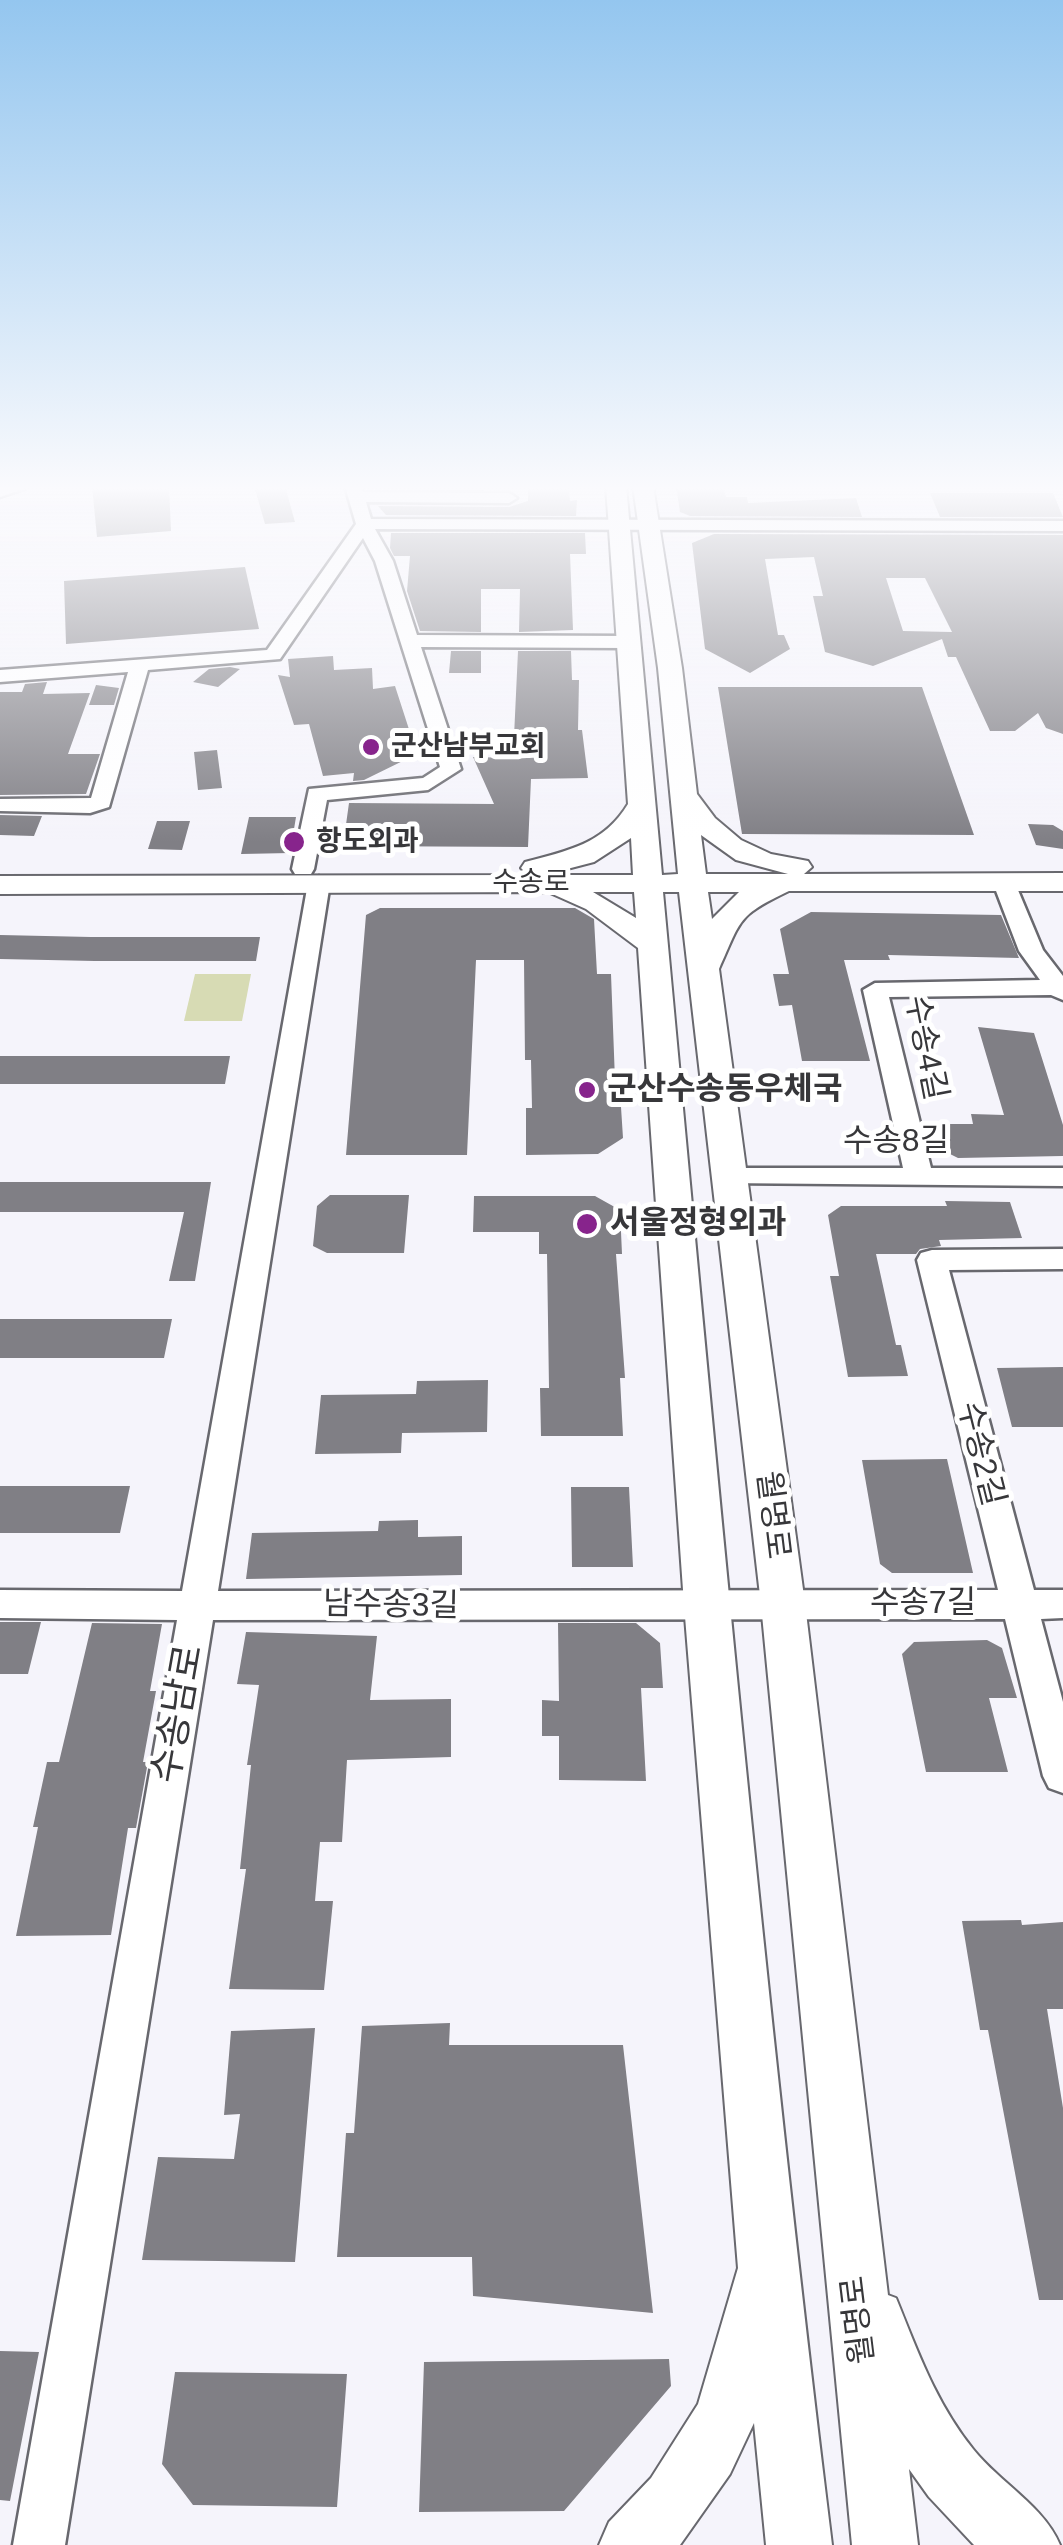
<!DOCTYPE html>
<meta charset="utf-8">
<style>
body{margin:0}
canvas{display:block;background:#f5f4fb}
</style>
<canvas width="1063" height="2545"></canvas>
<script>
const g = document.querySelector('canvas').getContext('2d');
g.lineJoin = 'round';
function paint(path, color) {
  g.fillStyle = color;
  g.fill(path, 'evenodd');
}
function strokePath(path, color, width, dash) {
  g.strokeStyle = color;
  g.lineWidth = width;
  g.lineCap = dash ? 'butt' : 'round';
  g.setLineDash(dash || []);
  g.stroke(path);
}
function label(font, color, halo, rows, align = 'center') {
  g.font = font + ' Helvetica,"Noto Sans KR",sans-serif';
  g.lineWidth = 10;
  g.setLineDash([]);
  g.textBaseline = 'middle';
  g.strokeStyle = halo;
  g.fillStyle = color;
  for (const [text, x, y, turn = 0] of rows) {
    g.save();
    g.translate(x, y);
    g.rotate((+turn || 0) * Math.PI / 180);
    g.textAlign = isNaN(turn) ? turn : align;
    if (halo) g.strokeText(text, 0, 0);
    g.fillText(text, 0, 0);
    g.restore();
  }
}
const green = new Path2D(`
 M195 974H251L242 1021H184Z`);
const building = new Path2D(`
 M92 486H169L171 531 97 537Z
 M254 486H285L295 522 265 524Z
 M528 486H569L570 501 577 500 576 516 386 515 378 506 509 507 528 501Z
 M676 486H723L726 497H747L748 503 856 498 862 517 690 516 680 512Z
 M930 493H1053L1063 517H940Z
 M391 533H585L586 554H570L573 630 519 632 520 589H481V632L420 631 407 591 410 556H394L390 548Z
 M714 534 1063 535V734L1046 728 1038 713 1015 731H990L956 657H948L942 639 873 666 825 652 813 596H823L814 557 765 559 778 635H784L790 649 750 673 705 649 692 543ZM886 578H925L952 632 903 631Z
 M245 567 259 629 66 644 64 581Z
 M451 651H481V673H449Z
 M518 651H571L572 680H579L578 730H582L588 778 531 779 528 847 343 846 349 803 494 804 473 757 513 758Z
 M333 656 334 670 372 668 373 689 395 686 417 754 364 780 353 781 354 773 323 776 309 724 294 725 278 675 290 677 288 659Z
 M230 667 240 669 218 687 193 682 209 669Z
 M47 682 43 694 90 693 68 754H100L86 794 0 795V692H22L25 684Z
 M96 685 119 688 114 705H89Z
 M718 687H922L974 835 742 834Z
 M217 750 222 788 198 790 194 752Z
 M0 815 42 816 34 836 0 835Z
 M249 817H296L290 853 241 854Z
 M157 821H190L182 850 148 849Z
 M1028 824 1053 825 1063 831V849L1036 845Z
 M380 908H575L594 919 597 974H611L616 1107H621L623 1138 598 1154 526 1155V1108H532L531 1060H525L524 960H476L467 1155H346L366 915Z
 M811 912 1001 915 1019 958 888 955 890 960H844L870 1061H802L792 1005 779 1006 773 974H789L780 929Z
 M0 935 91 937H260L256 961H95L0 959Z
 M978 1027 1034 1033 1063 1125V1156L958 1158 946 1152 940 1124H973L971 1114 1004 1115Z
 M0 1056H230L225 1084H0Z
 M0 1182H211L195 1281H169L184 1212H0Z
 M330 1195H409L404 1253H327L313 1246 317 1206Z
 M474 1196H595L620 1210 622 1254H616L625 1378H620L623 1436H541L540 1388H549L547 1254H539V1232H473Z
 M945 1201 1010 1202 1022 1238 939 1240 941 1246 920 1249 916 1254H876L896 1345H901L908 1376 848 1377 830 1276H839L828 1215 841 1206H947Z
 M0 1319H172L164 1358H0Z
 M1063 1367V1427H1012L997 1368Z
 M488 1380 487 1432 402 1433 401 1453 315 1454 321 1395 416 1394 417 1381Z
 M947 1459 973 1573H892L880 1564 862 1460Z
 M0 1486H130L120 1533H0Z
 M571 1487H629L633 1567H572Z
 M418 1520V1537L462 1536V1575L246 1579 252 1533 378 1531 379 1521Z
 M0 1622H41L28 1674H0Z
 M92 1623 162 1624 150 1691H156L143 1762H148L136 1828H128L111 1935 16 1936 38 1827H33L47 1762H59Z
 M558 1623H636L660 1643 663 1688H641L646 1781 559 1780V1736H542V1700L559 1701Z
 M246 1632 377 1636 370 1700 451 1699V1757L347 1760 342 1842H320L315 1901H333L324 1990 229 1989 246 1869H240L251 1765H247L259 1685 237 1684Z
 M987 1640 1002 1648 1017 1698H989L1008 1772H926L902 1654 914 1642Z
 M1021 1920 1022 1925 1063 1922V2009H1047L1063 2108V2300H1039L988 2030H980L962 1921Z
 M450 2023 449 2045H623L653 2313 473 2296 472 2257H337L346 2133H354L362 2026Z
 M315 2028 295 2262 142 2260 158 2157 234 2159 240 2114 224 2115 231 2031Z
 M0 2351 39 2352 10 2501 0 2500Z
 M669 2359 671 2386 564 2511 419 2512 424 2362Z
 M175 2372 347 2374 337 2507 193 2505 162 2464Z`);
const minor = new Path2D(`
 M26 486 24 489 0 497V487Z
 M345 486H361L363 492 509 493 517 498 509 503 366 502 371 519 1063 521V531L375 529 393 561 417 635 627 636 636 642 627 648 421 647 461 769 428 790 327 800 314 869 311 874H295L292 869 309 789 423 778 440 767 375 561 363 538 280 659 148 670 109 807 90 813 0 811V799L91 798 128 672 0 682V670L267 650 356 524Z
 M319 876 330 883 218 1591 998 1590 917 1260 921 1253 932 1250 1063 1249V1269L949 1270 1034 1590H1063V1618L1041 1619 1063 1702V1793L1049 1788 1043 1776 1005 1619 213 1620 65 2545H13L177 1620 0 1618V1590L182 1591 308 883Z
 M1004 876 1015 883 1043 950 1063 976V1000L1051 995 889 997 931 1168H1063V1186L720 1183 716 1177 720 1171 730 1168H903L863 990 875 983 1040 980 1019 951 993 883Z`);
const tertiary = new Path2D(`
 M606 486H626L662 875 678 874 658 668 633 486H653L682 668 697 794 715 818 741 840 771 854 808 861 812 867 804 874 1063 873V891H789C737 916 742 918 719 969L805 1604 888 2295 896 2298C918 2352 936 2403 973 2449 1000 2483 1044 2506 1060 2545H974L929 2497 909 2469 918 2545H852L761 1604 679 892H663C714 1443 764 1995 832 2545H766L754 2423 730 2474 680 2545H599L609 2522 651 2478 698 2404 738 2268 684 1604 638 948 586 909 548 892 0 894V876L528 875 521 868 525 862C567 851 604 844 628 804ZM701 835 736 860 788 874H706ZM631 838 633 875H544L594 862ZM593 892H634L636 918ZM708 892H739L712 919Z`);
const markers = [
 [371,747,10,"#87248c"],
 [294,842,12,"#87248c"],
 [587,1090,10,"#87248c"],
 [587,1224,12,"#87248c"]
];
const farPoinames = [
 ["군산남부교회",391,747],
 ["항도외과",316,842]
];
const farStreetnames = [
 ["수송로",531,883]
];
const streetNames = [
 ["수송4길",925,1048,79],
 ["수송8길",896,1142],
 ["수송2길",980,1454,76],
 ["월명로",772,1515,83],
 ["수송7길",923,1604],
 ["남수송3길",391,1606,1],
 ["월명로",859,2320,-97]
];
const poiNames = [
 ["군산수송동우체국",607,1090],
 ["서울정형외과",610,1224]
];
const nearStreetnames = [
 ["수송남로",179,1714,-80]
];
paint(green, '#d7dbb4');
paint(building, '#807f85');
strokePath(minor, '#68686e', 5);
strokePath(tertiary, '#68686e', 4);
paint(minor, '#fff');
paint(tertiary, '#fff');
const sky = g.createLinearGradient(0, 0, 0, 842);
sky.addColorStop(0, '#94c6ef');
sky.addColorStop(0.58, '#fafafd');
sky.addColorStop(1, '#fafafd00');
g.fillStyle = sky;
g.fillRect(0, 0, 1063, 842);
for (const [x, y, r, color] of markers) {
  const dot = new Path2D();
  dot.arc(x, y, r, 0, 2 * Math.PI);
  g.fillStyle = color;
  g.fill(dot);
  strokePath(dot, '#fff', 4);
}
label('bold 28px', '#37373a', '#fff', farPoinames, 'left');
label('28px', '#37373a', '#fff', farStreetnames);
label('32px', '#37373a', '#fff', streetNames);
label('bold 32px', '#37373a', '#fff', poiNames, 'left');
label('38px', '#37373a', '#fff', nearStreetnames);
</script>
